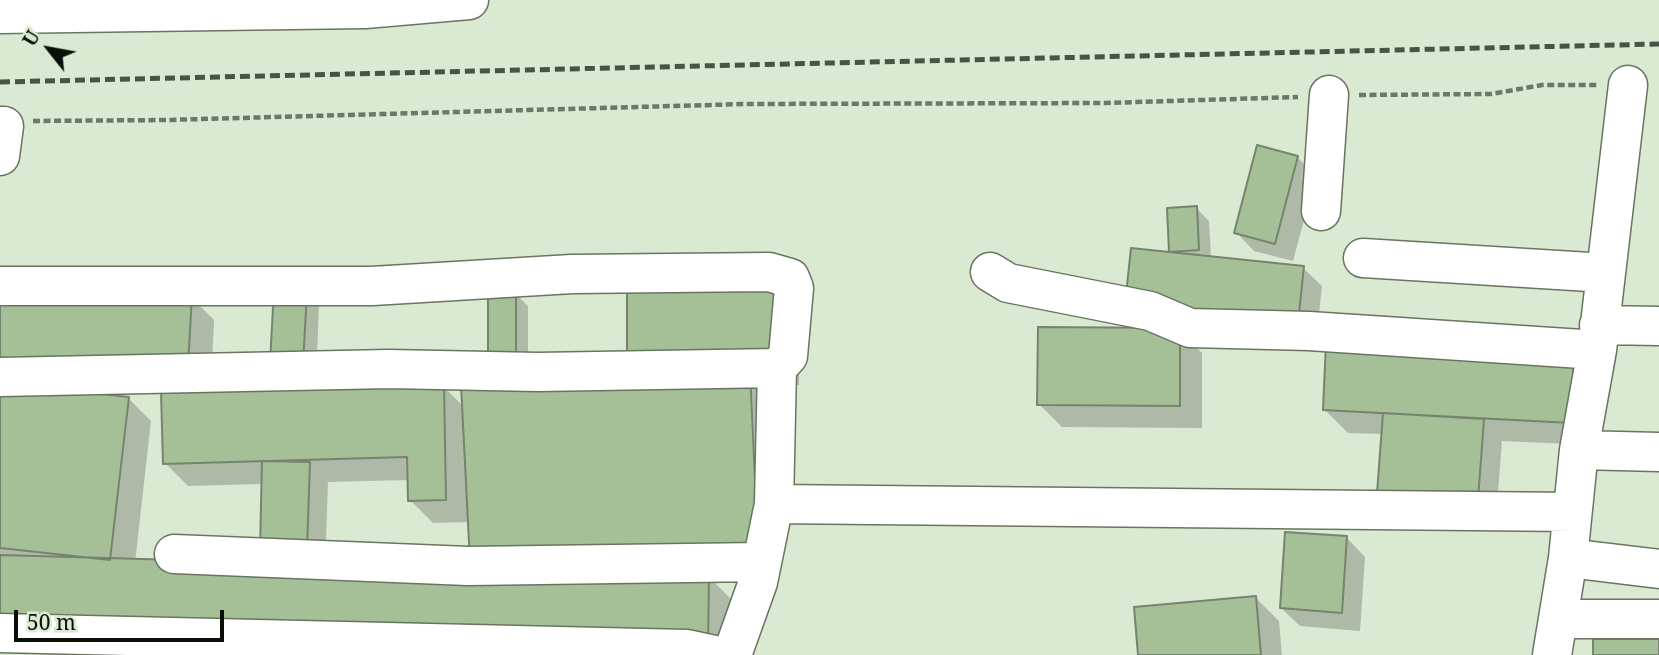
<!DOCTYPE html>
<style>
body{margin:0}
#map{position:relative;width:1659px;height:655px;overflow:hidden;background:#dae9d1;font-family:"Noto Serif",serif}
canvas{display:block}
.north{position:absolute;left:14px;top:14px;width:70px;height:70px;-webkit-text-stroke:5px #dae9d1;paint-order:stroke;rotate:301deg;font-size:19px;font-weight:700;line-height:28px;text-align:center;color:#0a0f08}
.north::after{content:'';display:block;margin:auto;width:24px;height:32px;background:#0a0f08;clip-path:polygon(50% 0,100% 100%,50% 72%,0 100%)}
.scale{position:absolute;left:14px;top:610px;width:210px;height:32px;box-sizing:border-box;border:4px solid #0a0f08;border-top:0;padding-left:9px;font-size:21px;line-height:24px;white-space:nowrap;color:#0a0f08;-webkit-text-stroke:5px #dae9d1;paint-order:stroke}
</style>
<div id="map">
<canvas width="1659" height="655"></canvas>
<div class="north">U</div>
<div class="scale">50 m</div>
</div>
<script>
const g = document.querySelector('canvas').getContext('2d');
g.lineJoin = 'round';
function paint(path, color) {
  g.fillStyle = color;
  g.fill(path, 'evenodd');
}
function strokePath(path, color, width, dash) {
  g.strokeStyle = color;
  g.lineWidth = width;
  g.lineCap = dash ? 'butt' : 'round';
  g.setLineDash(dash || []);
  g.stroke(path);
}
const shadow = new Path2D(`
 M1297 157 1316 176 1293 261 1254 251 1236 232Z
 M1196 208 1209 221 1211 258 1303 268 1322 286 1316 341 1171 254 1169 209Z
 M306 292 319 305 316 377 285 376Z
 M515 293 528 306V371H502Z
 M191 297 214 320 211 388 0 377Z
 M800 301 799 385H763L772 394 781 569 689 574 709 577 732 600 730 655 0 650V384L128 398 151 421 135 563 280 566 263 484 188 486 165 463 443 386 464 407 643 377ZM749 393H752L760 555H757ZM410 480V500L433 523 470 522 481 571 325 567 328 482Z
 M1179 329 1202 353V428L1062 427 1039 404Z
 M1574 358 1593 445 1502 441 1496 517 1383 434 1348 433 1324 409Z
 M1347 538 1365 557 1360 631 1300 626 1281 608Z
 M1256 598 1279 621 1282 655H1140Z`);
const building = new Path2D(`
 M1257 145 1298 156 1275 244 1234 233Z
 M1197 206 1199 250 1169 252 1167 208Z
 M1131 248 1304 266 1298 323 1125 304Z
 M627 276H777V363H627Z
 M0 288 192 296 188 366 0 358Z
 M274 289 307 291 303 365 270 363Z
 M516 291V359H488V292Z
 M1038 327 1180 328V406L1037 405Z
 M1326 343 1574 356 1571 423 1323 410Z
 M750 369 758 546 470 562 461 385Z
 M0 383 129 397 110 560 0 548Z
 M444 384 446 500 408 501 407 457 163 464 161 392Z
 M1383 413 1484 419 1478 500 1377 493Z
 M262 461 310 462 307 550 260 549Z
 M1285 532 1347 536 1342 613 1280 608Z
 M0 555 709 575 708 648 0 628Z
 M1256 596 1261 655H1138L1134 607Z
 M1593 639H1659V655H1593Z`);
const path = new Path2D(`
 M1359 95 1491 94 1542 85H1598
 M33 121 166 120 746 104 1106 103 1298 97`);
const minor = new Path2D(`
 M0 14 365 9 469 0
 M0 126H4L0 156
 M1321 211 1329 95
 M1363 258 1606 273
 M990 272 1008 283 1150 311 1190 328 1309 331 1597 350
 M0 286H372L572 274 769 272 790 278 794 288 788 356 777 368 538 372 389 369 0 377
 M1599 325 1659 326
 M1579 450 1659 452
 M774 504 1572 512
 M174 554 468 566 761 562
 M1568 558 1659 569
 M1558 619H1659
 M0 633 687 649 715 655
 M732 655 758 582 774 504 777 368
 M1552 655 1568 558 1579 450 1597 350 1628 85`);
const rail = new Path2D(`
 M0 82 1659 44`);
paint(shadow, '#0003');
paint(building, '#a5bf96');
strokePath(building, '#76836e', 2);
strokePath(minor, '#687560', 41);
strokePath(path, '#6d7768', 4.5, [7, 3.5]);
strokePath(minor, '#fff', 38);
strokePath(rail, '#4a5245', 5, [10, 5]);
</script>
